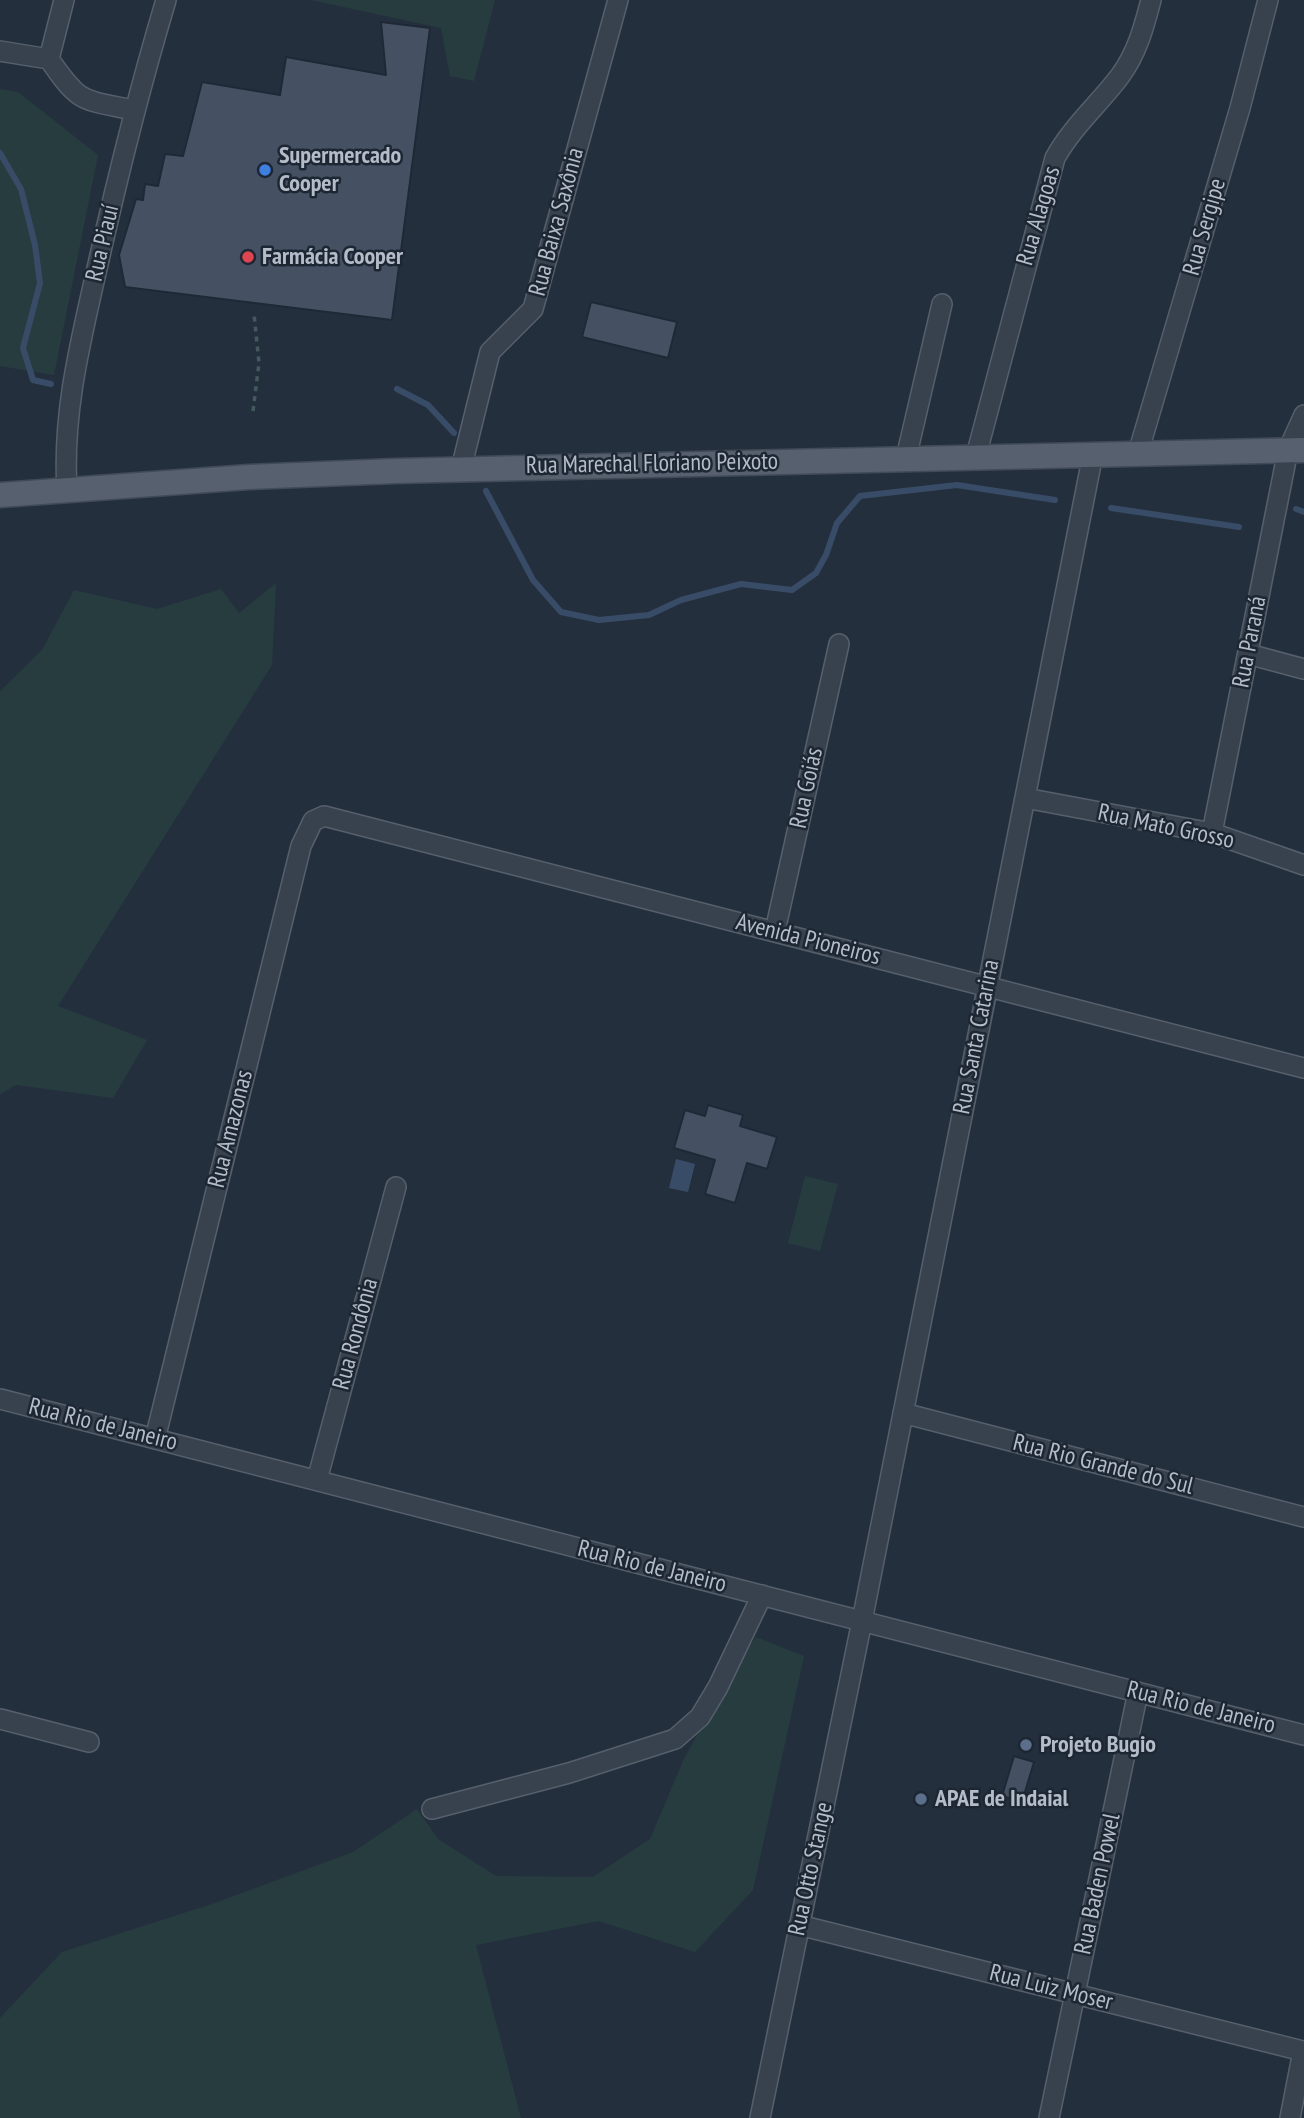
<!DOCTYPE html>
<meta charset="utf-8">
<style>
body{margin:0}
canvas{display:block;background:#242f3e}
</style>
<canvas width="1304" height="2118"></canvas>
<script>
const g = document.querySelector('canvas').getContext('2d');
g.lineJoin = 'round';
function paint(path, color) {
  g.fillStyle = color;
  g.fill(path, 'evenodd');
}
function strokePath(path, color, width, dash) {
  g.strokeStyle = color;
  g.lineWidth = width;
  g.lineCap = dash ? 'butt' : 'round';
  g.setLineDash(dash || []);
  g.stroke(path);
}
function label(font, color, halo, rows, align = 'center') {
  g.font = font + ' "PT Sans Narrow",sans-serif';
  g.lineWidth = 5;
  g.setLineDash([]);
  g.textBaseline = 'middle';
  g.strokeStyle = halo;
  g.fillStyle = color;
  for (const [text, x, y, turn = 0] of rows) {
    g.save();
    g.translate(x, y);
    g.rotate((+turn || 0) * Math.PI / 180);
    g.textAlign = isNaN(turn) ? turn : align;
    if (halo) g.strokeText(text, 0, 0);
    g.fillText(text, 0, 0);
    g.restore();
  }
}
const green = new Path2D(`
 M311 0H495L474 81 450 76 441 28Z
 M0 89 18 92 98 155 54 375 0 366Z
 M276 583 272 665 58 1006 147 1040 113 1098 16 1085 0 1094V691L42 650 74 590 157 609 221 589 239 613Z
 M805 1176 838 1184 820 1251 788 1243Z
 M756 1637 804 1656 753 1890 695 1952 599 1921 476 1945 521 2118H0V2018L62 1952 215 1903 353 1852 417 1809 438 1839 496 1876 593 1877 650 1839 683 1761 721 1690Z`);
const water = new Path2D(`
 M676 1159 695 1164 688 1192 669 1188Z`);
const stream = new Path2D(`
 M0 153 21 189 35 245 40 283 23 348 33 380 51 384
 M397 389 428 405 454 433
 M486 491 533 580 561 612 599 620 649 615 681 600 741 584 792 590 816 573 826 555 837 523 860 496 957 485 1055 500
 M1111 508 1239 527
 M1296 509 1304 512`);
const building = new Path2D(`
 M381 22 430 28 392 320 125 287 119 255 136 199 143 200 145 184 158 186 165 154 183 156 202 82 280 95 286 57 386 75Z
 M591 302 677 322 668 358 582 337Z
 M708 1105 743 1115 740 1126 777 1137 767 1169 747 1163 735 1203 705 1194 715 1160 674 1148 685 1110 705 1116Z
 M1014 1756 1034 1762 1022 1802 1002 1796Z`);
const path = new Path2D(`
 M253 411 259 363 254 314`);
const minor = new Path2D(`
 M0 51 49 59C80 104 81 99 133 110
 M49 59 64 0
 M1138 453 1240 108 1268 0
 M976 456 1055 158C1072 127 1099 104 1120 76 1137 53 1144 27 1151 0
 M906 458 942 304
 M461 469 490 352 533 309 618 0
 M67 490C62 412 81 340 98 264 118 175 140 87 166 0
 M1248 654 1304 669
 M1025 798 1212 833 1304 865
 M1212 833 1288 450 1304 415
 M775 931 839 644
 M0 1399 1304 1735
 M903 1413 1304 1517
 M155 1439 301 846 313 821 324 816 1304 1068
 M317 1480 396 1187
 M0 1719 89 1742
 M432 1809 569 1773 675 1739 700 1717 718 1687 762 1595
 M799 1925 1303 2051 1290 2118
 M760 2118 862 1621 1093 454
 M1049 2118 1138 1692`);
const major = new Path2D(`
 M0 495 249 477 395 471 1304 450`);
const markers = [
 [265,170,7,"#3f7fe0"],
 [248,257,7,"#e0444e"],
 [1026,1745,7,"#5c6f8a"],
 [921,1799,7,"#5c6f8a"]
];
const poiNames = [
 ["Supermercado",279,156],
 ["Cooper",279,184],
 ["Farmácia Cooper",262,257],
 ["Projeto Bugio",1040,1745],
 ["APAE de Indaial",935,1799]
];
const streetNames = [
 ["Rua Alagoas",1039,216,-74],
 ["Rua Baixa Saxônia",557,222,-75],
 ["Rua Sergipe",1205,227,-74],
 ["Rua Piauí",103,243,-77],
 ["Rua Marechal Floriano Peixoto",652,464,-1],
 ["Rua Paraná",1250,642,-79],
 ["Rua Goiás",807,788,-78],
 ["Rua Mato Grosso",1166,827,12],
 ["Avenida Pioneiros",808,940,14],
 ["Rua Santa Catarina",977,1037,-79],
 ["Rua Amazonas",231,1129,-76],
 ["Rua Rondônia",356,1334,-75],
 ["Rua Rio de Janeiro",103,1425,14],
 ["Rua Rio Grande do Sul",1103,1465,14],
 ["Rua Rio de Janeiro",652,1567,14],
 ["Rua Rio de Janeiro",1201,1708,14],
 ["Rua Otto Stange",811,1869,-78],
 ["Rua Baden Powel",1098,1884,-78],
 ["Rua Luiz Moser",1051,1988,14]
];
paint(green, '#263c3f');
paint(water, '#394c67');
strokePath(stream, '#394c67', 6);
paint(building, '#455162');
strokePath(building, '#1f2835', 2);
strokePath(minor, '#565f6c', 22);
strokePath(major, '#414a57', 27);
strokePath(path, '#44595c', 3.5, [5, 5]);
strokePath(minor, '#38414e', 19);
strokePath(major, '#56606e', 24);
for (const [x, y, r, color] of markers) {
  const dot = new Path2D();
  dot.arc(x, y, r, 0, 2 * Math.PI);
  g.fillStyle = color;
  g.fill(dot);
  strokePath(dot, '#1d2633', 2.5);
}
label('bold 24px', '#b4bcc9', '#1d2633', poiNames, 'left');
label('24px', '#b4bcc9', '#1d2633', streetNames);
</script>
